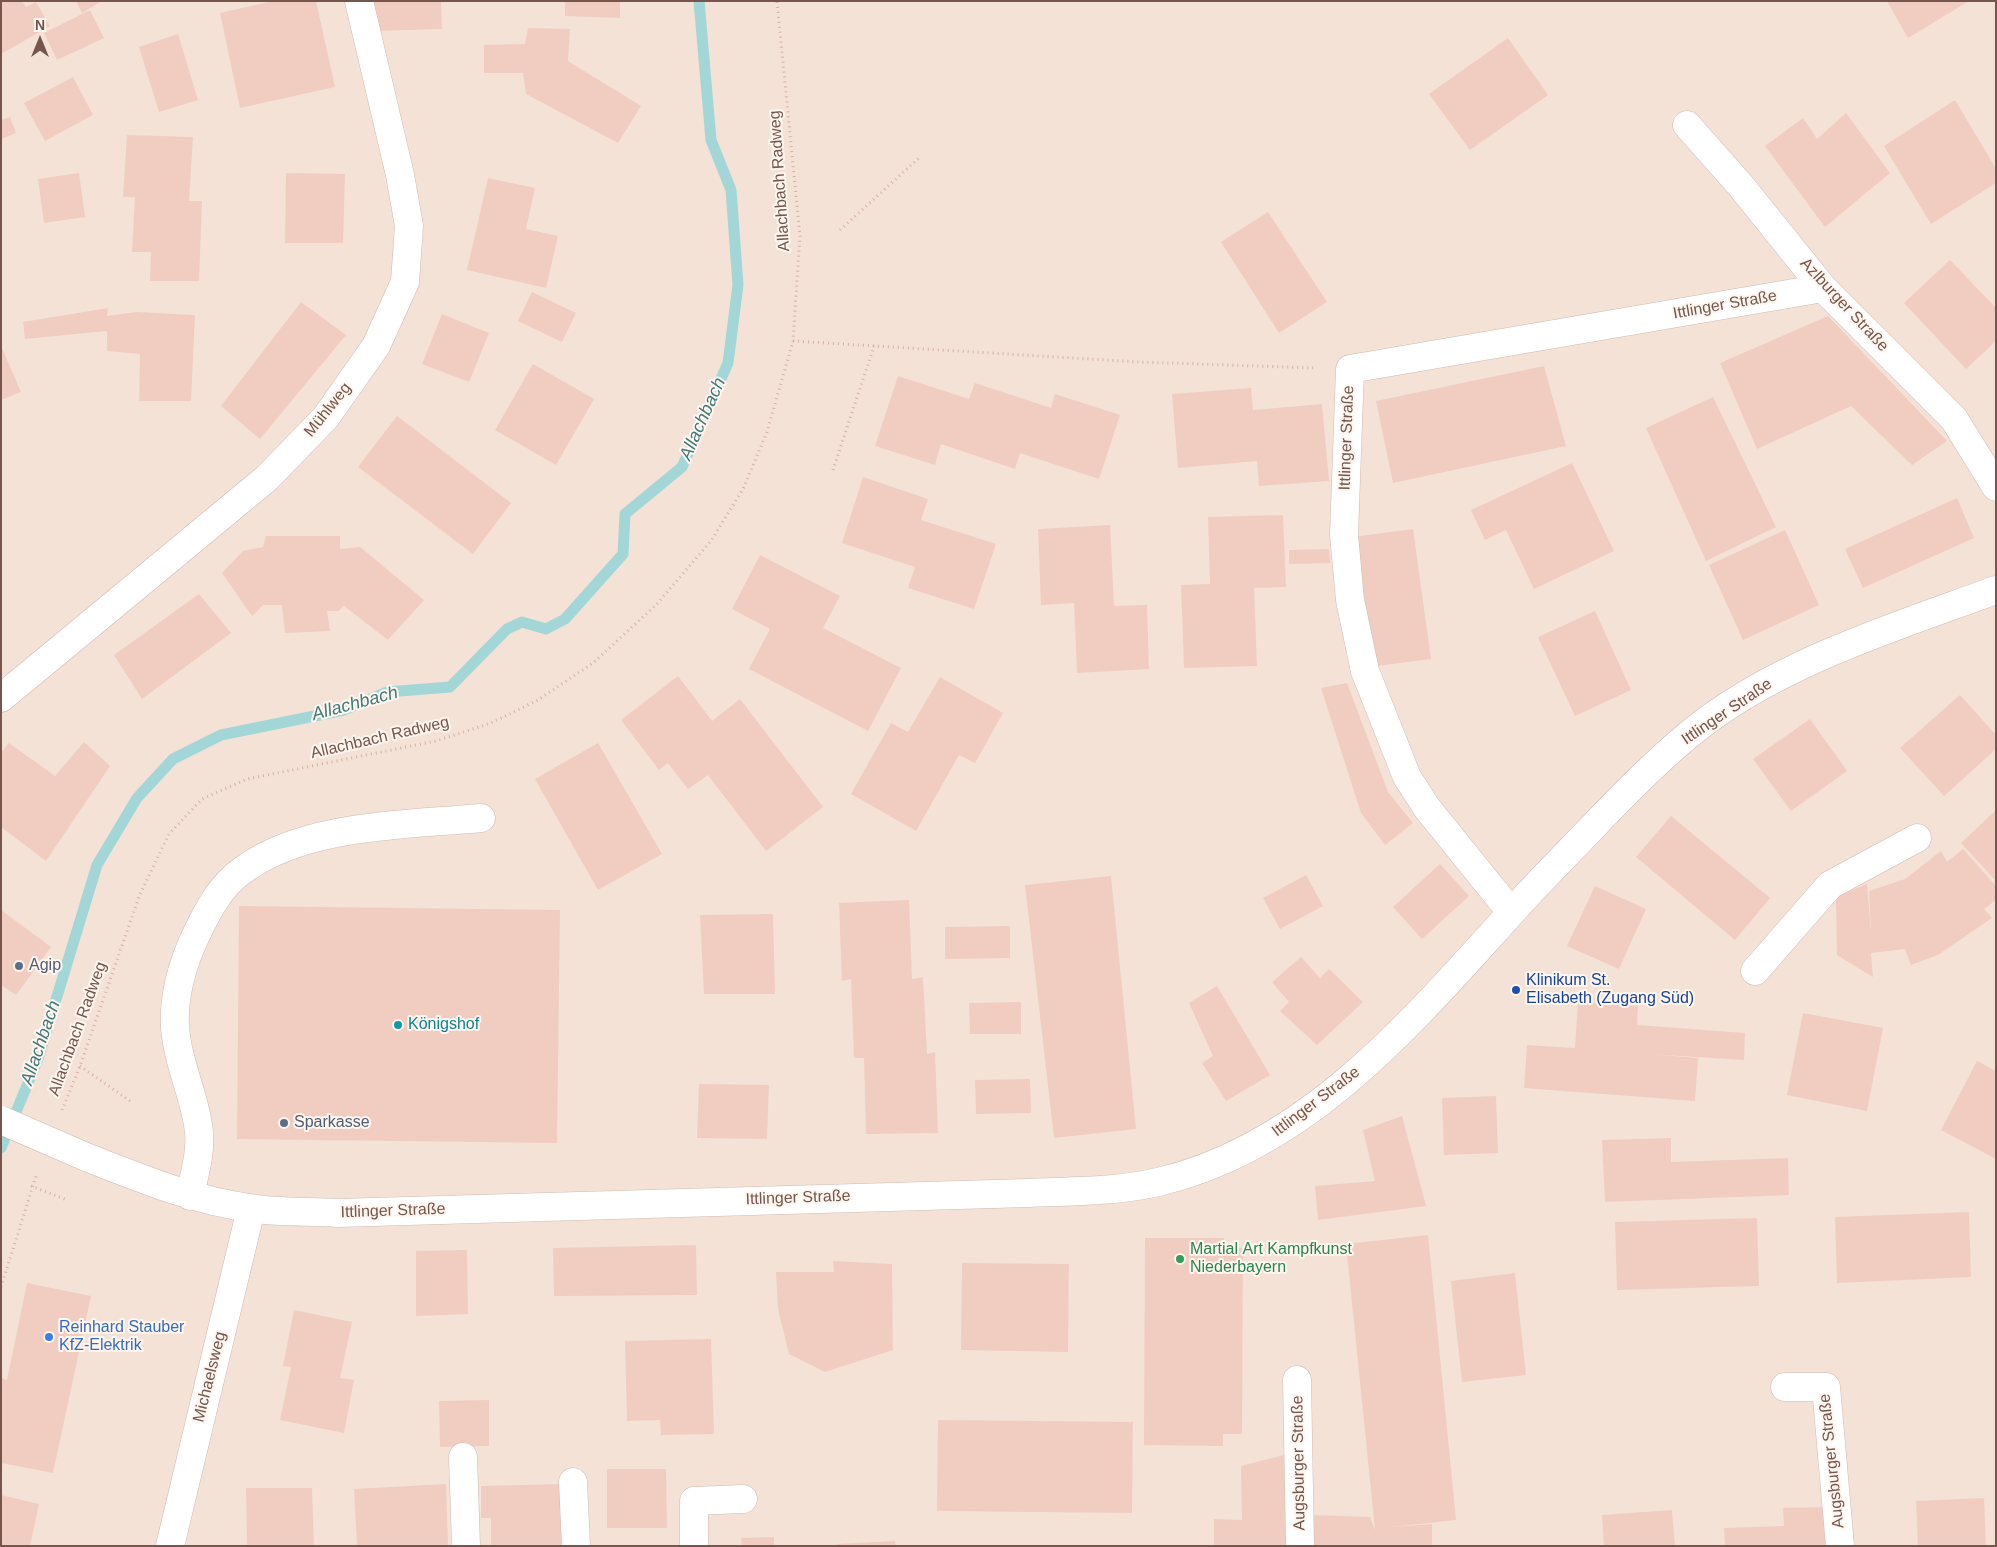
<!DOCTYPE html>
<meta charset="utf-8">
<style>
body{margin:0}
#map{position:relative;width:1997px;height:1547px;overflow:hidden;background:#fcf2e9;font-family:Helvetica,sans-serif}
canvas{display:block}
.frame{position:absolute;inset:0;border:2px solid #76554c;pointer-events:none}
.north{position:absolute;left:15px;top:15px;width:50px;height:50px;-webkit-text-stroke:4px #fff6ef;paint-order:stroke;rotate:0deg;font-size:14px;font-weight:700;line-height:20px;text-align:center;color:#76554c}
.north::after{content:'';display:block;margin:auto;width:18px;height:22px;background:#76554c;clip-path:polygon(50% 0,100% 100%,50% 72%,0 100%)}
</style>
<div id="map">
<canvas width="1997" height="1547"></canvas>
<div class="frame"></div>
<div class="north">N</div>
</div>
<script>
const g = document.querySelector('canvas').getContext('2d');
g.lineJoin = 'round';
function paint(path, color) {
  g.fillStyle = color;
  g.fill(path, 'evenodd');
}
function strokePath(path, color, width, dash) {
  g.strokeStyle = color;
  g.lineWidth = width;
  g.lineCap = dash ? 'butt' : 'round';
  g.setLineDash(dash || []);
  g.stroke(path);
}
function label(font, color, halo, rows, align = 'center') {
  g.font = font + ' Helvetica,sans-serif';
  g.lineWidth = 4;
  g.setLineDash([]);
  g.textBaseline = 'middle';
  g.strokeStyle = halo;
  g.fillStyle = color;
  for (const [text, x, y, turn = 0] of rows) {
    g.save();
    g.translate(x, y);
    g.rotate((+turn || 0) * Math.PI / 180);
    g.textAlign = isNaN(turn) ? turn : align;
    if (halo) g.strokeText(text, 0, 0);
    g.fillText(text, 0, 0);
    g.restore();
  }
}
const residential = new Path2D(`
 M1 1H1996V1546H1Z`);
const stream = new Path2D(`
 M1 1148 38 1059 97 865 137 798 173 759 221 735 344 710 387 692 450 687 507 629 522 622 546 629 565 619 623 554 625 514 682 467 728 363 738 285 731 190 711 140 699 1`);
const building = new Path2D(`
 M1 1H22L26 7 36 2 50 26 1 54Z
 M76 1H102L82 13Z
 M273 1H316L335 87 240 108 220 13Z
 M374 1H441L442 29 375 31Z
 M565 1H620V18L565 16Z
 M1887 1H1969L1908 38Z
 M90 10 104 38 57 60 44 33Z
 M528 28 570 29 568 61 641 106 618 143 526 94 523 73H484V45L525 44Z
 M178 34 198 100 159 112 139 47Z
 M1508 38 1548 95 1470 150 1429 94Z
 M73 77 93 115 45 141 24 103Z
 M1955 100 1996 169V183L1931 224 1884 146Z
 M1846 113 1890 173 1825 227 1765 146 1803 118 1817 139Z
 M10 117 16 133 1 139V120Z
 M127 135 193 137 189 201H202L199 281H150L151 252H132L135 197H123Z
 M79 173 85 217 44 223 38 179Z
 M286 173 345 174 343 243H285Z
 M488 178 535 188 526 229 558 236 546 288 467 270Z
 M1268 212 1327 302 1279 333 1221 242Z
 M1950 260 1996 308V341L1966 369 1904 303Z
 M532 292 576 313 562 342 518 321Z
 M301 302 346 335 260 439 221 406Z
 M108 308 107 316 137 312 195 315 191 401H139L140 354 107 351V331L25 339 23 322Z
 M442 314 489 333 469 382 422 364Z
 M1828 316 1947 441 1912 465 1851 406 1757 449 1720 363Z
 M1 346 21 392 1 400Z
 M533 364 594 399 556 465 495 430Z
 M1544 366 1566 446 1393 483 1376 401Z
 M898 376 969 399 975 383 1051 408 1055 394 1120 415 1099 479 1020 453 1015 469 941 444 935 465 875 446Z
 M1251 388 1253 410 1322 404 1329 481 1259 486 1257 461 1178 468 1172 394Z
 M1713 397 1776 527 1706 561 1646 428Z
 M397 416 511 503 473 554 358 467Z
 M1572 463 1614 551 1534 589 1506 530 1485 540 1471 510Z
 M863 477 928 499 921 520 996 544 974 609 908 588 915 567 842 543Z
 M1957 498 1974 538 1863 588 1845 549Z
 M1283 515 1286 587 1254 588 1257 666 1184 668 1181 585 1210 584 1208 517Z
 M1110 525 1114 606 1147 605 1149 669 1077 673 1074 603 1041 605 1038 529Z
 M1413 529 1431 659 1369 667 1352 537Z
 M1785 530 1819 605 1743 640 1709 565Z
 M266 536H340V549L360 547 424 600 388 640 344 606 338 611H327L330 631 285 633 282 605H263L252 616 222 573 243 551 263 547Z
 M1329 549 1330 563 1289 564V550Z
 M760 555 840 596 823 628 901 668 868 731 749 669 770 629 732 609Z
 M199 594 231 633 142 699 114 655Z
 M1595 611 1631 690 1575 716 1538 637Z
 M678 676 712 721 740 699 823 807 766 851 708 775 688 789 668 763 659 770 621 720Z
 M940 677 1003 713 975 763 959 755 916 831 851 794 891 723 908 732Z
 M1347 683 1388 792 1413 823 1385 845 1361 813 1321 688Z
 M1960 695 1996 735V749L1944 796 1900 748Z
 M1810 719 1847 771 1791 811 1753 759Z
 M84 742 110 766 46 861 1 827V753L9 743 55 776Z
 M598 743 662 854 598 890 535 779Z
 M1996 810V881L1961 843Z
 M1671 816 1770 898 1735 940 1636 857Z
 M1963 849 1996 886V900L1984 909 1992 918 1938 955 1911 965 1905 949 1871 953 1873 977 1837 955 1836 897 1867 884 1871 934 1869 891 1905 879 1941 851 1947 862Z
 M1440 864 1469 896 1422 939 1393 907Z
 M1306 875 1323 906 1280 929 1263 898Z
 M1111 876 1136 1129 1054 1138 1025 885Z
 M1595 886 1646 909 1619 969 1567 946Z
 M909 900 912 979 923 977 927 1054 935 1052 938 1133 866 1134 864 1058H854L851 979 842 981 839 903Z
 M239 906 560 910 557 1143 237 1139Z
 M1 910 51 947 16 995 1 985Z
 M773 914 775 994H704L700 915Z
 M1010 926V958L945 959V927Z
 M1301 957 1320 978 1329 969 1363 1002 1317 1045 1280 1011 1289 1002 1272 982Z
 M1217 986 1270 1075 1226 1101 1202 1063 1213 1056 1189 1003Z
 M1021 1002V1034H970L969 1003Z
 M1578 1002 1638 1006 1637 1025 1745 1033 1744 1060 1648 1054 1698 1058 1695 1101 1524 1088 1527 1045 1575 1048Z
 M1803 1013 1883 1028 1867 1111 1787 1095Z
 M1977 1061 1996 1071V1159L1941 1130Z
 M1030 1079 1031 1113 976 1114 975 1080Z
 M699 1084 769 1085 767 1139 697 1138Z
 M1496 1096 1498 1153 1444 1155 1442 1098Z
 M1402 1116 1426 1206 1318 1220 1315 1186 1375 1181 1363 1130Z
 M1671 1138V1162L1788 1158 1789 1195 1605 1202 1602 1140Z
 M1969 1212 1971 1277 1837 1283 1835 1217Z
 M1757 1218 1759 1286 1617 1290 1615 1222Z
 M1428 1235 1456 1520 1391 1527 1432 1524V1546H1310V1515L1370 1517 1375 1530 1346 1244Z
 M1145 1238H1224V1248H1243L1242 1434H1223V1446L1144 1445Z
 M696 1245 697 1295 554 1296 553 1248Z
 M467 1250 468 1314 416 1316V1251Z
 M833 1261 892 1264 893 1350 825 1372 789 1354 778 1309 776 1272H834Z
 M962 1263 1069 1264 1068 1352 961 1350Z
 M1515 1273 1526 1375 1462 1382 1451 1281Z
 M27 1283 91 1296 53 1473 1 1463V1378L7 1380Z
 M294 1310 352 1322 340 1378 354 1380 344 1433 280 1420 291 1367 283 1366Z
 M711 1339 714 1434 661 1435 660 1420 627 1421 625 1341Z
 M489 1400V1446L440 1447 439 1401Z
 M938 1420 1133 1422 1132 1513 937 1511Z
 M1288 1454 1289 1546H1214V1519L1242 1520 1241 1466Z
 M607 1469H666L667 1528H607Z
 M446 1484 448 1546H357L354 1489Z
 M563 1484 564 1546H491V1518H481V1486Z
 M246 1488H312L314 1546H247Z
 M1 1495 39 1504 30 1546H1Z
 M1984 1498 1986 1546H1918L1916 1501Z
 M1829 1507 1830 1546H1725L1724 1528 1784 1526 1783 1508Z
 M1672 1510 1675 1546H1604L1602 1515Z
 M774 1537V1546H742L741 1538Z
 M895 1541 896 1546H837V1544Z`);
const path = new Path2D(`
 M840 230 919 158
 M793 341 1139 362 1316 368
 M833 470 874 346
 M80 1066 130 1101
 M62 1110 80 1066 140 894 169 834 202 799 247 779 436 741 491 723 538 700 593 663 656 605 711 541 743 489 767 432 793 341 800 236 777 1
 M31 1186 67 1200
 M1 1287 37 1173`);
const minor = new Path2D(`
 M1687 125 1741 186 1823 288 1954 419 1996 487
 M1 698 267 478 326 417 376 346 405 282 409 226 400 175 359 1
 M1511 912 1427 808 1407 777 1365 671 1350 600 1344 535 1350 369 1823 288
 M1755 971 1830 885 1917 838
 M86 1157C140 1178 192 1200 250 1208 278 1213 309 1211 338 1213L1028 1193C1072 1191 1115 1192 1158 1182 1302 1149 1406 1029 1501 924 1528 893 1557 864 1586 834 1620 798 1654 763 1692 732 1777 663 1895 627 1996 590
 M190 1196C194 1175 201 1154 199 1132 196 1100 180 1069 176 1036 171 1003 182 963 197 933 208 910 221 885 243 870 305 824 406 825 481 818
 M1297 1380 1300 1546
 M1785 1387H1826L1840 1546
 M463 1457 466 1546
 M573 1482 576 1546
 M170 1546 251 1209
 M694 1546V1501L743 1499`);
const minorBridge = new Path2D(`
 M1 1120 86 1157`);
const markers = [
 [19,966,5,"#5c6f8a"],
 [1516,990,5,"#1a4fb4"],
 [398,1025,5,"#0f9aa8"],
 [284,1123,5,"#5c6f8a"],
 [1180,1259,5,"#2e9e5b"],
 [49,1337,5,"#3f7fe0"]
];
const streetNames = [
 ["Allachbach Radweg",780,181,-94],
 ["Ittlinger Straße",1725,305,-10],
 ["Azlburger Straße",1844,305,47],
 ["Mühlweg",328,410,-51],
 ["Ittlinger Straße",1347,438,-88],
 ["Ittlinger Straße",1727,712,-34],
 ["Allachbach Radweg",380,738,-13],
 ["Allachbach Radweg",78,1029,-70],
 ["Ittlinger Straße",1316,1102,-37],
 ["Ittlinger Straße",798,1198,-2],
 ["Ittlinger Straße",393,1211,-2],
 ["Michaelsweg",210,1377,-76],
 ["Augsburger Straße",1832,1461,-96],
 ["Augsburger Straße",1299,1463,-91]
];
const serviceNames = [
 ["Agip",29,966],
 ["Sparkasse",294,1123]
];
const transitNames = [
 ["Klinikum St.",1526,981],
 ["Elisabeth (Zugang Süd)",1526,999]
];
const cultureNames = [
 ["Königshof",408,1025]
];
const leisureNames = [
 ["Martial Art Kampfkunst",1190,1250],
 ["Niederbayern",1190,1268]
];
const shopNames = [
 ["Reinhard Stauber",59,1328],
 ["KfZ-Elektrik",59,1346]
];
const waterNames = [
 ["Allachbach",703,419,-66],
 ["Allachbach",355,704,-15],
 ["Allachbach",41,1043,-71]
];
paint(residential, '#f4e2d7');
strokePath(stream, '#a3d7d7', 11);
paint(building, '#f1cdc1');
strokePath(minor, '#d0bab1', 29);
strokePath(path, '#d6b0a3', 3, [1, 4]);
strokePath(minor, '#fff', 28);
strokePath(minorBridge, '#d0bab1', 29, []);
strokePath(minorBridge, '#fff', 28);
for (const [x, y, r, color] of markers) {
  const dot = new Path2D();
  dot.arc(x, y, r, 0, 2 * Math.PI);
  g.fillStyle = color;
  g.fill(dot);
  strokePath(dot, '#fff6ef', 2);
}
label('16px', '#76554c', '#fff6ef', streetNames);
label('16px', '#4e5e75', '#fff6ef', serviceNames, 'left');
label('16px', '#164399', '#fff6ef', transitNames, 'left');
label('16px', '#0d838f', '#fff6ef', cultureNames, 'left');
label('16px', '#27864d', '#fff6ef', leisureNames, 'left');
label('16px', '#366cbe', '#fff6ef', shopNames, 'left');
label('italic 18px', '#407a7b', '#fff6ef', waterNames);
</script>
